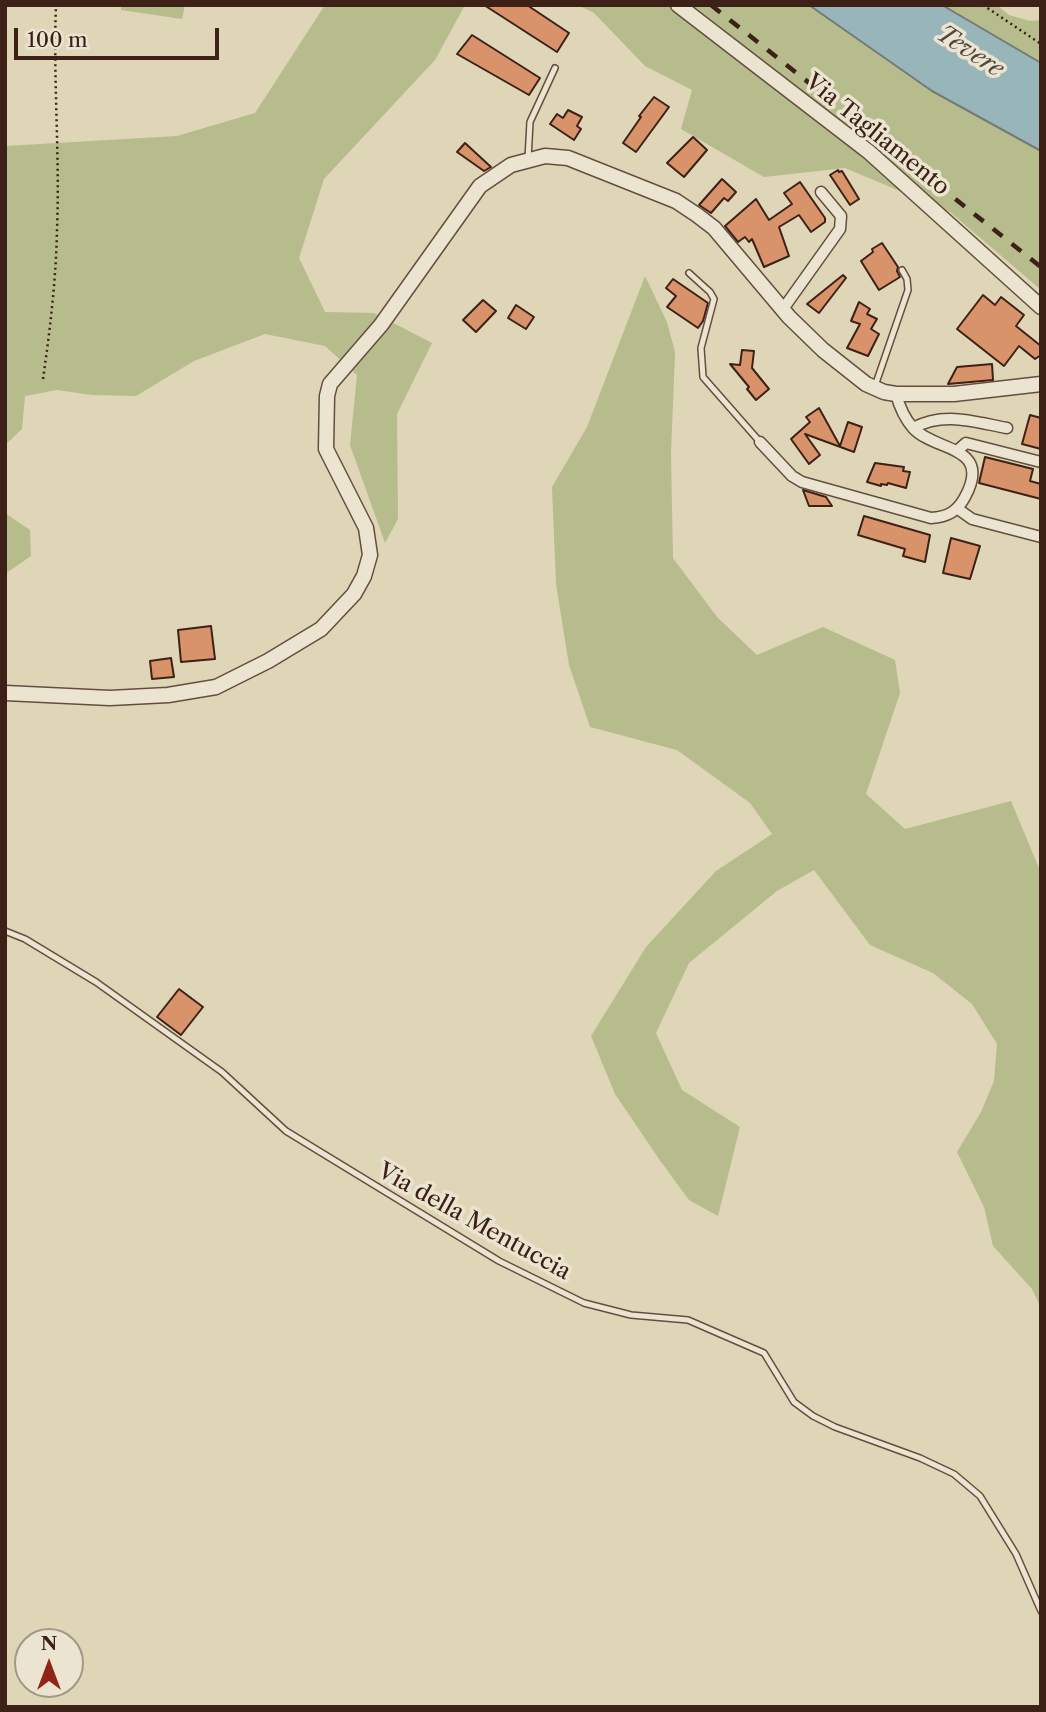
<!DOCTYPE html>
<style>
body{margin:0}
#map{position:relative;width:1046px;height:1712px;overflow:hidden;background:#ded6b7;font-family:"Libre Caslon Text",serif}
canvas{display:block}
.frame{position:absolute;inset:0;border:7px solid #3d2016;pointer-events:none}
.north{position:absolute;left:14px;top:1628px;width:70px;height:70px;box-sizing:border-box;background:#eae4d0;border:2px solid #a59686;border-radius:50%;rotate:0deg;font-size:19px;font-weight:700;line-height:28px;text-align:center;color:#3d2016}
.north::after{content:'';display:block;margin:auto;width:24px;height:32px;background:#8f2418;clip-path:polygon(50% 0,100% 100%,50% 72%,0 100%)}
.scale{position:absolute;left:14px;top:28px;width:205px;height:32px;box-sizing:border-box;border:4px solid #3d2016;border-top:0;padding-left:9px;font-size:21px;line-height:24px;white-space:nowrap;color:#3d2016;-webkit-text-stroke:5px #eae4d0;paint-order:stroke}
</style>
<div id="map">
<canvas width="1046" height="1712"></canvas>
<div class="frame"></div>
<div class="north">N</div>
<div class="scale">100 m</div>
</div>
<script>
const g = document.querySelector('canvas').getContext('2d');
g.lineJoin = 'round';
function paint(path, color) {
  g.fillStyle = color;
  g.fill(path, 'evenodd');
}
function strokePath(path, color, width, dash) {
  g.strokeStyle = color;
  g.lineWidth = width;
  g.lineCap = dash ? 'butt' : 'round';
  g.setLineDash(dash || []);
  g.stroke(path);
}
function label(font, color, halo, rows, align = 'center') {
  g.font = font + ' "Libre Caslon Text",serif';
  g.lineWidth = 7;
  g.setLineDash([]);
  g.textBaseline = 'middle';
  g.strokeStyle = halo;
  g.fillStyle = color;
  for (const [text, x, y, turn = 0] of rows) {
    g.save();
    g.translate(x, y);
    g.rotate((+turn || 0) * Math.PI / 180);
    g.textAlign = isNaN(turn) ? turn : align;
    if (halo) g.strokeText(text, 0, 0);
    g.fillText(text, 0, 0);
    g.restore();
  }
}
const green = new Path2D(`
 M121 5H185L182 19 121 10Z
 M325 5H465L435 60 324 179 299 258 325 312 374 313 432 343 397 414 398 519 385 543 350 445 357 375 325 346 265 334 194 361 136 396 92 395 57 390 25 396 22 429 5 445V146L177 136 255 113Z
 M578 5H809L927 87 1041 151V290L950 212 845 168 764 177 681 129 692 90 645 66 594 13Z
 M942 5H997L1009 15 1030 21 1041 20V63Z
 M645 276 667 322 675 352 671 454 673 558 717 617 757 655 823 627 895 660 900 693 866 794 905 829 1011 801 1041 873V1308L1032 1289 993 1246 984 1207 957 1152 981 1112 994 1081 997 1044 972 1004 933 973 870 945 814 870 777 891 689 963 656 1033 682 1090 740 1127 718 1216 689 1200 659 1159 615 1094 591 1036 646 947 716 871 772 834 750 803 677 750 590 727 569 665 556 584 552 487 587 427Z
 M5 513 30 530 31 556 5 574Z`);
const water = new Path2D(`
 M809 5H942L1041 63V151L932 91Z`);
const building = new Path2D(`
 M484 5H527L569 33 557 52Z
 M472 35 540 78 529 95 457 54Z
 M654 97 669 107 636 152 623 143 641 117 639 116Z
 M568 110 582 117 577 126 581 129 574 140 550 124 557 114 563 118Z
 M693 137 707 150 684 177 667 163Z
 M465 143 491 167 484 171 457 152Z
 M838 170 839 172 842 171 859 199 850 205 830 175Z
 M722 179 736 192 728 201 724 198 711 213 699 205Z
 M800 182 825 218V222L811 232 799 215 779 227 789 256 764 267 752 239 749 242 745 237 738 242 725 226 756 199 769 220 792 204 784 193Z
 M882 243 898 267 897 271 900 277 879 290 861 261 873 252 872 249Z
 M843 275 846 278 819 313 807 304Z
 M673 279 708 303 703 321 698 328 667 307 676 296 666 288Z
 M983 295 995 305 1001 297 1024 315 1016 326 1041 346V355L1035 359 1019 346 1004 366 957 329Z
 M483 300 496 311 476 332 463 320Z
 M859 302 870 309 867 314 877 319 871 329 879 334 868 356 847 348 860 324 851 321Z
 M516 305 534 317 526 329 508 318Z
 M742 350 754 351 752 368 769 389 756 400 747 389 749 387 730 364 740 365Z
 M992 364 993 380 948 384 957 367Z
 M819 408 840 446 848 422 862 427 854 452 805 434 820 455 809 464 791 439 810 422 806 417Z
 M1030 415 1041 418V449L1022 444Z
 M985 457 1033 469 1030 481 1041 484V499L979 483Z
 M875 463 904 467 903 471 910 472 906 488 888 483 887 485 881 484V486L867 482Z
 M803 490 826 497 832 506H809Z
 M864 516 930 535 925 562 903 556 905 549 858 535Z
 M951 538 980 546 970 579 943 573Z
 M211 626 215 659 181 662 178 630Z
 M171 658 174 677 152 679 150 661Z
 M179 989 203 1007 181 1035 157 1017Z`);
const path = new Path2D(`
 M983 5 1041 44
 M1037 5 1041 7
 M43 379C50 330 56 280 57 230 60 155 53 80 56 5`);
const service = new Path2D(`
 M528 159 530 122 555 68
 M689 273 710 292 714 299 701 348 703 377 760 442
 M875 386 908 290 907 279 902 270
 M5 931 25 939 96 982 222 1072 286 1131 499 1261 584 1303 631 1315 688 1320 764 1353 794 1402 813 1416 835 1427 920 1458 954 1474 980 1496 1016 1554 1041 1611`);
const minor = new Path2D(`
 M783 309 840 229 841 216 821 192
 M913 428C944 411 974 422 1007 428
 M760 442 792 476 802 482 931 518C947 517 957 512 965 497 993 445 935 452 913 428 905 419 899 405 896 394
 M958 450 966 443 1041 462
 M958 509 972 519 1041 537`);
const tertiary = new Path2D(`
 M678 5 869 152 1041 307
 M5 693 110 698 168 695 216 687 268 661 321 629 354 594 364 576 370 555 366 528 326 449 327 396 330 384 381 325 480 186 511 165 545 156 568 158 676 201 697 215 714 228 789 317 823 350 866 384 884 392 896 394H954L1041 384`);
const rail = new Path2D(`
 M711 5 1041 267`);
const streetNames = [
 ["Via Tagliamento",877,135,39],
 ["Via della Mentuccia",474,1222,29]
];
const waterNames = [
 ["Tevere",970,52,33]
];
paint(green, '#b6bc8b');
paint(water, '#98b6ba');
strokePath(water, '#747a78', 2);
paint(building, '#d8936b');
strokePath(building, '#3d2016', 2);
strokePath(service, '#654e3e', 8);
strokePath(minor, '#654e3e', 13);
strokePath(tertiary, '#654e3e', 17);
strokePath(path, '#3d2016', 2.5, [2, 3.5]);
strokePath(service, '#eae4d0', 5);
strokePath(minor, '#eae4d0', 10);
strokePath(tertiary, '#eae4d0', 14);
strokePath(rail, '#3d2016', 4.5, [12, 12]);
label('23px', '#3d2016', '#eae4d0', streetNames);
label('italic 24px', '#54463f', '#eae4d0', waterNames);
</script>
